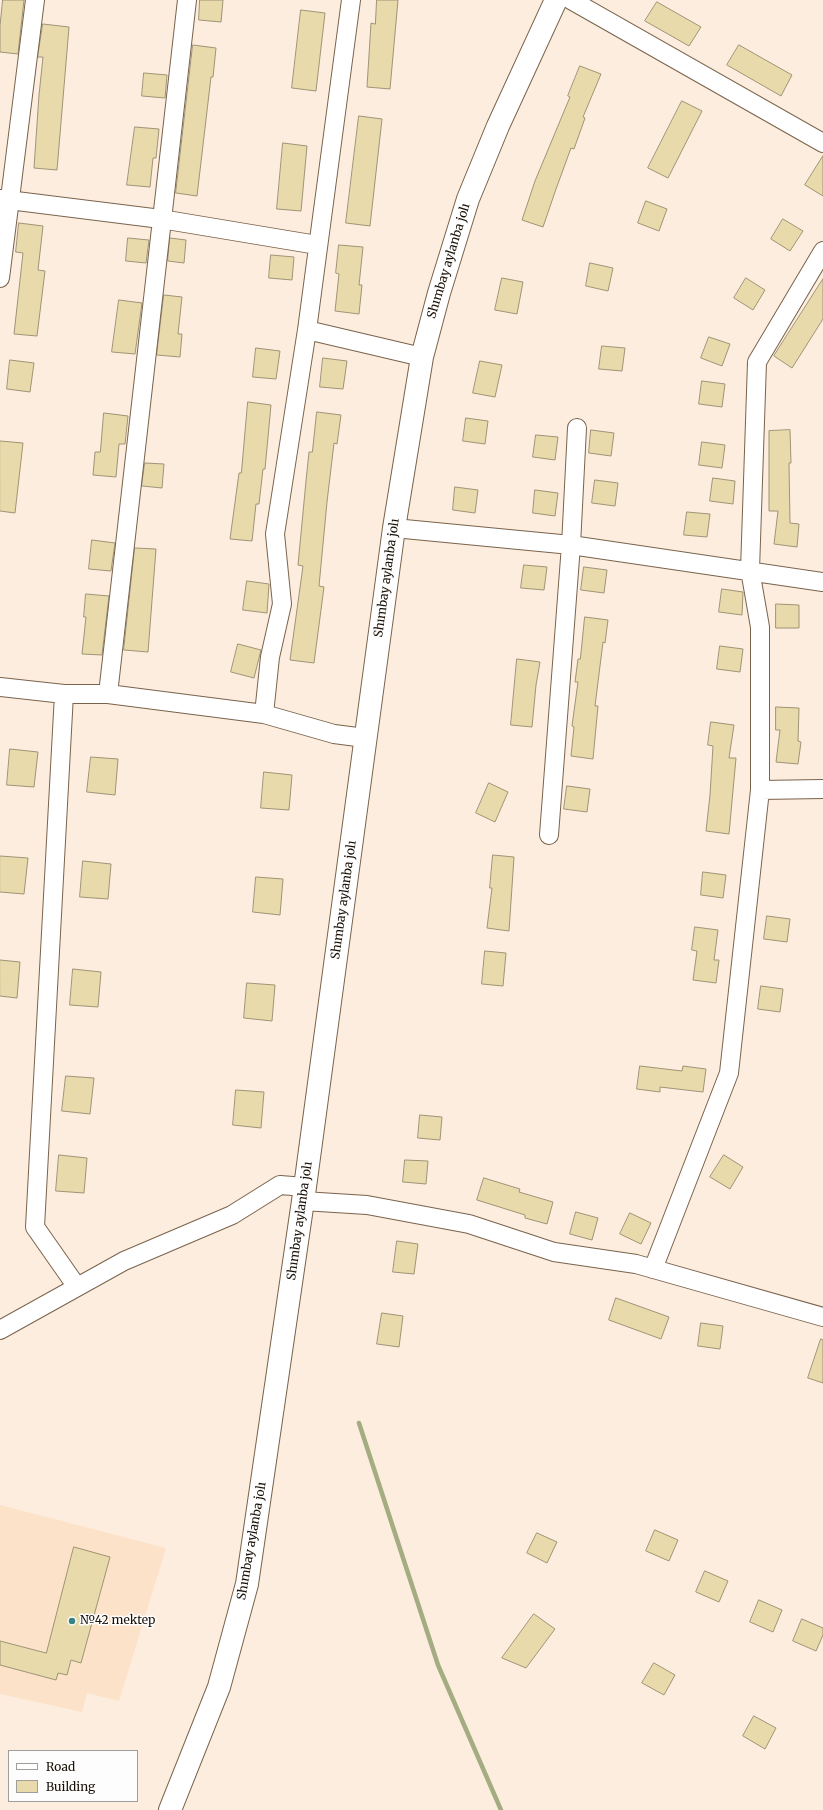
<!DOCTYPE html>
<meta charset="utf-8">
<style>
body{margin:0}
#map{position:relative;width:823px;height:1810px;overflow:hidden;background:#fdedde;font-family:Merriweather,serif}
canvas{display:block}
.legend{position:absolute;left:8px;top:1750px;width:130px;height:52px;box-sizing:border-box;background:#fdfdfd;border:1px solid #a19e9a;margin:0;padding:5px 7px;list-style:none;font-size:12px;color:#170f06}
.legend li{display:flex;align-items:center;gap:8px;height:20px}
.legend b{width:20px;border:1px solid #a19e9a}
</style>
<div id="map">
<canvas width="823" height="1810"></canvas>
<ul class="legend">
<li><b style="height:5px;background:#fff"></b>Road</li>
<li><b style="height:11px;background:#e9daac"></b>Building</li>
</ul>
</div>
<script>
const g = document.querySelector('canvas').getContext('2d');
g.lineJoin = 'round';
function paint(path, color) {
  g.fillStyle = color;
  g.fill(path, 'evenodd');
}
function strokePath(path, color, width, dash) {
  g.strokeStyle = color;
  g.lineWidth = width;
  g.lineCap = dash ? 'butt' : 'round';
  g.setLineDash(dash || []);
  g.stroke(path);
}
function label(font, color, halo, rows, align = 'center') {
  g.font = font + ' Merriweather,serif';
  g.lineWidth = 3;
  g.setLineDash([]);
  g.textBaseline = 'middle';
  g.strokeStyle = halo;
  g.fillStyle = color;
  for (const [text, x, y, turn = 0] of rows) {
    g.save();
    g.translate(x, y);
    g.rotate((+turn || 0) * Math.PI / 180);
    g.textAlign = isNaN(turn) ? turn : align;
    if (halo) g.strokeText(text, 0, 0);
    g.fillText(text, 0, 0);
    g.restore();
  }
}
const built = new Path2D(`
 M0 1505 166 1548 119 1701 87 1693 82 1712 0 1694Z`);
const stream = new Path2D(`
 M359 1423 438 1665 501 1810`);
const building = new Path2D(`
 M3 0H24L18 54 0 52V26Z
 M200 0H223L221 22 199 20Z
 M377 0H398L390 89 367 87 371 23 375 24Z
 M657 2 701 27 689 46 645 21Z
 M301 10 325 13 316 91 292 88Z
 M43 24 69 27 57 170 34 168 39 95 43 57H38Z
 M193 45 216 48 213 77H211L197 196 176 193Z
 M739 45 792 75 781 96 727 65Z
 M580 66 601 74 583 117 585 118 574 149 571 148 556 189 543 227 522 220 535 181 570 97 568 96Z
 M144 73 167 75 165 98 142 96Z
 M682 101 702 111 668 178 648 168Z
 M359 116 382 119 370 226 346 223Z
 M135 127 159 129 156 158H153L150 187 127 185Z
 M283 143 307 146 301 211 277 209Z
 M823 156V196L805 185Z
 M646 201 667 209 659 231 638 223Z
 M783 219 803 231 790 251 771 239Z
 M19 223 43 226 38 270 45 271 37 336 14 334 23 253 16 252Z
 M128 238 149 240 146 263 126 261Z
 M170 238 186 240 184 263 168 261Z
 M339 245 363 247 359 285H362L359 314 335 311 339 274 336 273Z
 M271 255 294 257 292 280 269 278Z
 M590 263 613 268 608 291 586 286Z
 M502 278 523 282 517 314 495 310Z
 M746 278 765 290 753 310 734 298Z
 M823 279V319L792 368 774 356Z
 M164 295 182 297 178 334H182L180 357 157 355Z
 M119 300 142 303 135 354 112 352Z
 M709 337 730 344 722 366 701 358Z
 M602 346 625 348 622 371 599 369Z
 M256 348 280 351 276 379 253 377Z
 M323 358 347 361 343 389 320 387Z
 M10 360 34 363 30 392 7 389Z
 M480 361 502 365 495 397 473 393Z
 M702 381 725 384 722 407 699 404Z
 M248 402 271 405 265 469H263L259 504H256L252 541 230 539 239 473H241Z
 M317 412 341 415 337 444 334 443 327 502 319 586 324 587 314 663 290 660 303 566 298 565 306 481 309 452H312Z
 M104 413 128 416 125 444H119L116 477 93 475 95 452H100Z
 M466 418 488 421 485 444 463 441Z
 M591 430 614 433 611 456 589 453Z
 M790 430 791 463H789L790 523 799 524 797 547 774 544 778 511H769V431Z
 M536 435 558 437 555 460 533 457Z
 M0 441 23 443 15 513 0 511Z
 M702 442 725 445 722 468 699 465Z
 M145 463 164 464 162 488 142 486Z
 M713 478 735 481 733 504 710 501Z
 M595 480 618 483 615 506 592 503Z
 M455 487 478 490 475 513 453 510Z
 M535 490 558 493 555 516 533 513Z
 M687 512 710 514 707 537 684 535Z
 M92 540 115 543 111 571 89 569Z
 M135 548 156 549 148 652 124 650Z
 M524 565 547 567 544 590 521 588Z
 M584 567 607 570 604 593 581 590Z
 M247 581 269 584 267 613 243 610Z
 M722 589 743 592 742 615 719 612Z
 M86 594 109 596 102 655 82 654 86 617H84Z
 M776 604 799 605V628H776Z
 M585 617 608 620 605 643 603 642 595 706H598L593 759 571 756 574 727 572 726 578 682H575L578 659H580Z
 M238 644 261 650 254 678 231 672Z
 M720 646 743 649 740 672 717 669Z
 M517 659 540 662 536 685 532 727 511 725Z
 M776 707 799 708 798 741 801 742 798 764 776 762 780 730H776Z
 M711 722 734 725 729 758H736L729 834 706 831 710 795 713 746 708 745Z
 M10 749 38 752 34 787 7 785Z
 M91 757 118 759 115 795 87 792Z
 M264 772 292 775 289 810 261 808Z
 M489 783 508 792 495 822 476 813Z
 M567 786 590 789 587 812 564 809Z
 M493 855 514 857 509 931 487 928 492 888H490Z
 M0 856 28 858 24 894 0 892Z
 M83 861 111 864 108 899 80 897Z
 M703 872 726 875 723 898 701 895Z
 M256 877 283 879 280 915 253 912Z
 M767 916 790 919 787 942 764 939Z
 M695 927 718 930 714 960H719L716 983 693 980 697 951 692 950Z
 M485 951 506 953 503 986 482 984Z
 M0 960 20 962 17 998 0 996Z
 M73 969 101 972 98 1007 70 1005Z
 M247 983 275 985 272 1021 244 1018Z
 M761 986 783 989 780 1012 758 1009Z
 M640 1066 682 1071 683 1066 706 1069 703 1092 660 1087V1092L637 1089Z
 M66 1076 94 1078 90 1114 62 1111Z
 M236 1090 264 1092 261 1128 233 1125Z
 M420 1115 442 1117 440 1140 418 1138Z
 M59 1155 87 1158 84 1193 56 1191Z
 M724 1155 743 1167 730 1189 710 1177Z
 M405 1160 428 1161 426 1184 403 1182Z
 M484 1178 520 1189 519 1192 553 1202 547 1224 525 1218V1215L477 1200Z
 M576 1212 598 1218 592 1240 570 1234Z
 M630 1213 651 1223 641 1244 620 1234Z
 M397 1241 418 1244 414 1274 393 1272Z
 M616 1298 669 1317 661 1339 609 1320Z
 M382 1313 403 1316 399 1347 377 1344Z
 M701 1323 723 1326 720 1349 698 1346Z
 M821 1339 823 1340V1383L808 1378Z
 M655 1530 678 1540 669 1561 646 1551Z
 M537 1533 557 1542 547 1563 527 1553Z
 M74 1547 110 1557 81 1663 71 1660 67 1675 58 1673 56 1680 0 1665V1641L46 1653Z
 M705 1571 728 1581 719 1602 696 1592Z
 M759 1600 782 1610 773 1632 750 1622Z
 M534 1614 555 1629 526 1668 502 1658Z
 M802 1619 823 1628V1635L816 1651 793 1641Z
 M654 1663 675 1675 664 1695 642 1683Z
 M754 1716 776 1728 765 1749 743 1736Z`);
const minor = new Path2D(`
 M571 0 823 143
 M0 199 161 219 317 245
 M0 278 35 0
 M307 330 422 357
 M394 528 571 545 823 582
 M0 687 64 694H108L264 714 334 734 365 738
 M64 694 35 1227 77 1287
 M108 694 187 0
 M264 714 270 657 282 604 275 534 307 330 351 0
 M760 790 823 789
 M549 835 571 545 577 428
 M303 1201 367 1205 469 1224 554 1252 636 1264 823 1317
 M653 1269 729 1073 760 790V627L750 570 757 362 823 251
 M0 1330 124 1261 232 1215 280 1185 305 1187`);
const major = new Path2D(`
 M170 1810 219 1687 247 1584 305 1187 394 528 422 357 439 293 468 199 498 126 556 0`);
const markers = [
 [72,1621,4,"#3a8384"]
];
const streetNames = [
 ["Shımbay aylanba jolı",449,261,-73],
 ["Shımbay aylanba jolı",387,578,-82],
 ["Shımbay aylanba jolı",344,900,-82],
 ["Shımbay aylanba jolı",300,1221,-82],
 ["Shımbay aylanba jolı",252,1541,-80]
];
const poiNames = [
 ["№42 mektep",80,1621]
];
paint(built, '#fce2c9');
strokePath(stream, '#a3ad81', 4.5);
paint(building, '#e9daac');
strokePath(building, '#9e9476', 1);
strokePath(minor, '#79634c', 20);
strokePath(major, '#79634c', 24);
strokePath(minor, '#fff', 18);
strokePath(major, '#fff', 22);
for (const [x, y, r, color] of markers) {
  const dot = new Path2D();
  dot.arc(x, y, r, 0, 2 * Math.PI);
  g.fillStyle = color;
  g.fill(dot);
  strokePath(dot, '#fdfdfd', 1.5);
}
label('12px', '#170f06', '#fdfdfd', streetNames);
label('12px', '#170f06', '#fdfdfd', poiNames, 'left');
</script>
